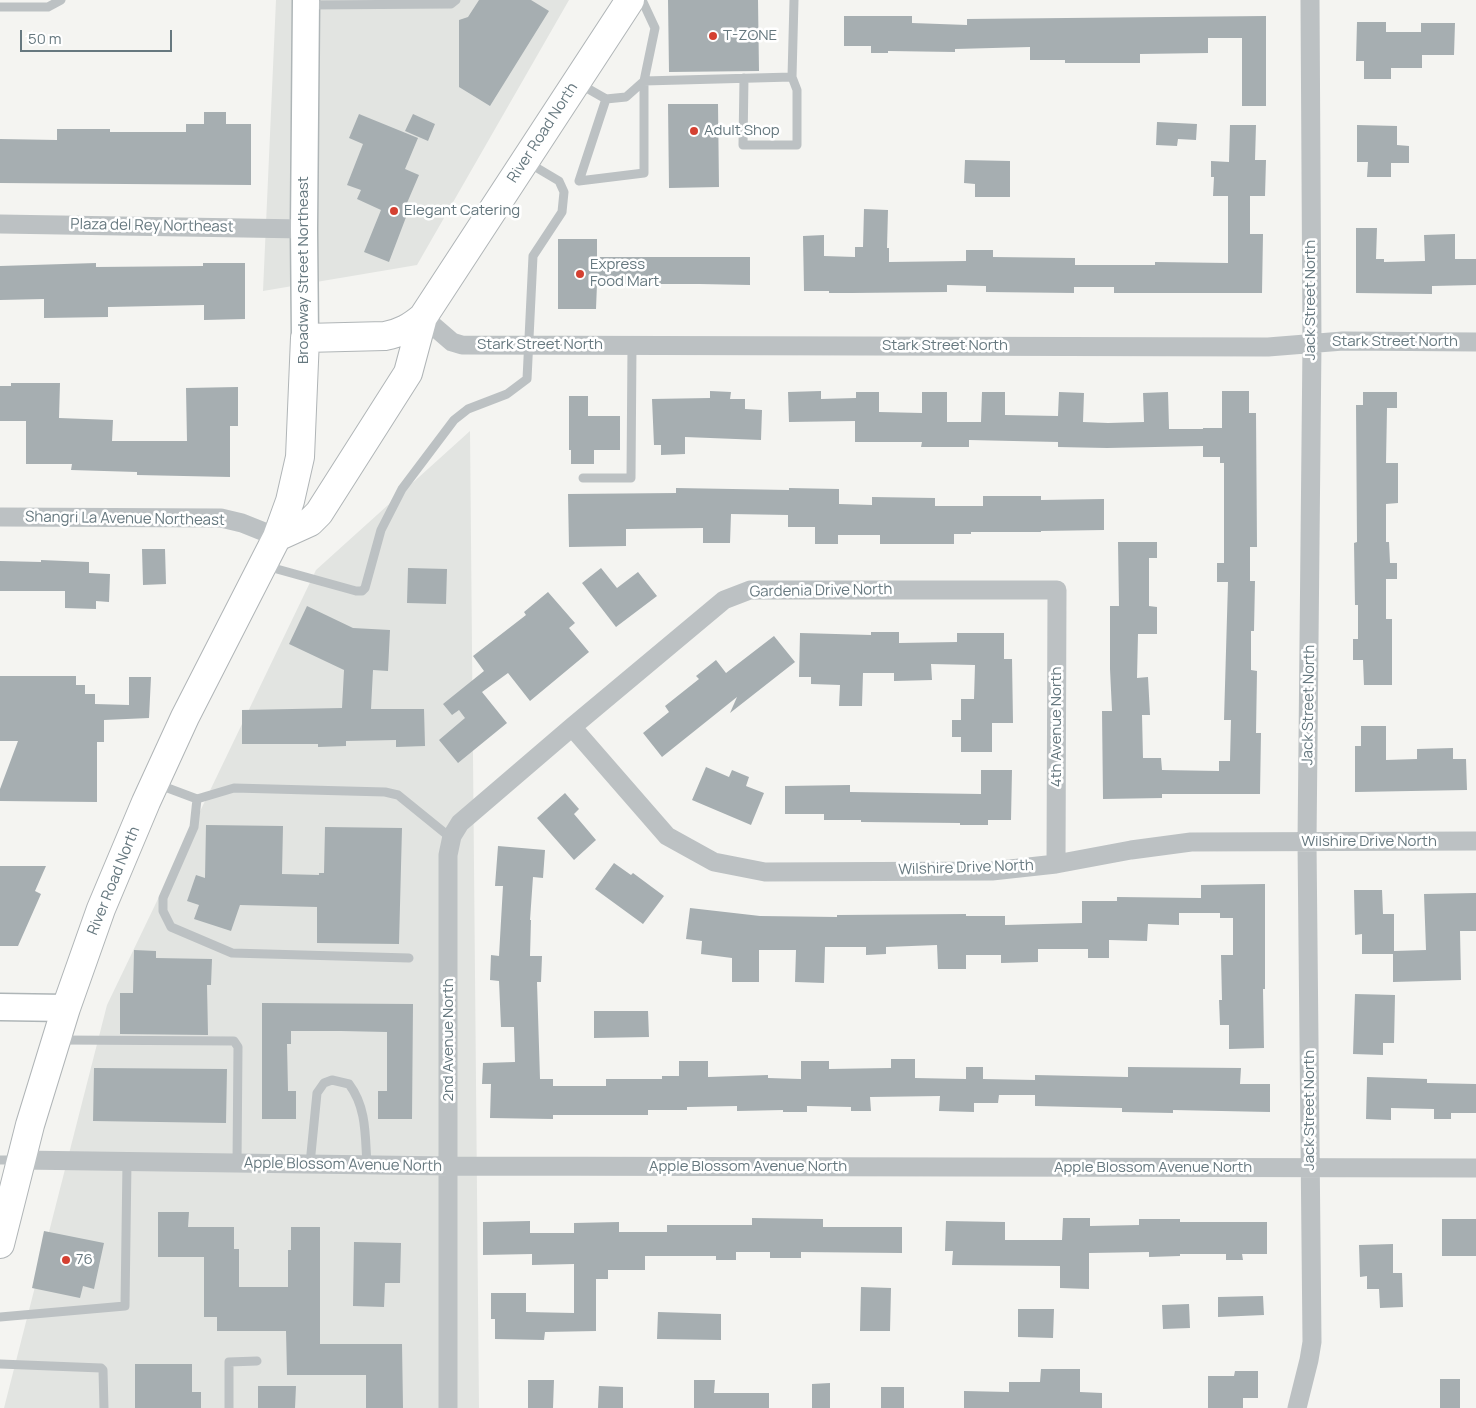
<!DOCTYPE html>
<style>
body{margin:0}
#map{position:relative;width:1476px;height:1408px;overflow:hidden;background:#f4f4f1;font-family:Manrope,sans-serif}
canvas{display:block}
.scale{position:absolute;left:20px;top:30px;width:152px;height:22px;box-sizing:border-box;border:2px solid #66787f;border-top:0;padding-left:6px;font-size:15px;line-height:18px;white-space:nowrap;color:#66787f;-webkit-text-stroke:4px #fff;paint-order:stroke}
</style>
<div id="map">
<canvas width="1476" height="1408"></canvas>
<div class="scale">50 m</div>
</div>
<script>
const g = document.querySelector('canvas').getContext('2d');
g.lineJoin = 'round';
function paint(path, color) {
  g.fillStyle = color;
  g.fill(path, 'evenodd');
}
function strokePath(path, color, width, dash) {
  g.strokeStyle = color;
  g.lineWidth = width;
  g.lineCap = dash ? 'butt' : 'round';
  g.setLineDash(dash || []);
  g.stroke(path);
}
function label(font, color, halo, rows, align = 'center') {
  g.font = font + ' Manrope,sans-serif';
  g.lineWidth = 5;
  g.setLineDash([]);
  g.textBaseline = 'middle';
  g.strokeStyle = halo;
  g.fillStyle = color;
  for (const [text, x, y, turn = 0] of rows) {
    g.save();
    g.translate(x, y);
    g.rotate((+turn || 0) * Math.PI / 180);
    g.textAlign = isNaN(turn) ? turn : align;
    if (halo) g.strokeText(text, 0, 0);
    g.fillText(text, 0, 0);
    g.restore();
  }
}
const built = new Path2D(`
 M276 0H569L417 265 263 291Z
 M470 431 479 1408H4L107 1005 316 570Z`);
const building = new Path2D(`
 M479 0H531L549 11 490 106 459 87V20L468 17Z
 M668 0H758L759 71 669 72Z
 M844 16H912V23L967 25V19L1266 16V106H1242V38H1208V53L1140 54V63H1065V60H1030V47L955 49V52L888 51V53H871V46H844Z
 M1357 22H1386V32H1421V23H1455L1454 55H1422V68H1391V79H1364V61H1356Z
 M668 104H718L719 187 669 188Z
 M204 112H226V124H251V185L0 183V139L57 140V129H110V132H186V124H204Z
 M359 114 418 138 405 169 419 175 404 210 408 212 389 262 364 252 381 210 357 199 361 190 347 185 363 144 349 138Z
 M413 114 435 124 428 141 405 131Z
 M1157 122 1197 124 1196 140 1178 139 1177 146 1156 145Z
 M1230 125H1256L1255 160H1266L1265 196H1250V234H1263L1262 293H1114V287H1074V293L986 292V286L947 285V292L852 293H829V291H804L803 236 824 235V256L855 257V247H863L864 209 888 210 887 248H889V262L966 261V250H993V257L1075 258V265H1155V262L1228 263V196H1213L1214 177H1211V161L1229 162Z
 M1357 125 1397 126V145L1409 146V163H1391V177H1367L1368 162H1357Z
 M965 160 1010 161V197H975V184L964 183Z
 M1356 228H1377L1376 259H1384V262L1425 261 1424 235 1455 234V259H1476V285L1432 286V294L1356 293Z
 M558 239H597V257H750V285L699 284H597L596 309H558Z
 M96 263V267L203 266V263H245V319L204 320V305L108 307V317L44 318V299L0 300V266Z
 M11 383H60L59 418 113 420 112 441H187L186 388 238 387V426H230V477L137 475V472L71 470 72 464H26V421H0V386H11Z
 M710 391 731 392 730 399H745V409L762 410 761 440 685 437V454L661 455V445H654L652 399 710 398Z
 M821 391V399L856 398V392H879V412L922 413V392H947V422H981L982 392H1005V415L1058 416 1059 392 1084 393 1083 422 1108 423 1144 422 1143 393 1168 392 1169 429H1203V428H1222V391H1249V413H1256L1257 547H1250V581H1255L1254 631H1251V670L1257 671 1256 733H1261L1260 794H1162V798L1103 799 1102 711H1112L1110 669V606H1119L1118 542H1157V558H1149V606L1157 607V634H1138L1137 678 1148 677 1150 715H1142L1143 758H1161L1162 770 1219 771V761H1230L1231 720H1224L1228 582H1217V563H1224V463H1220V457H1203V446L1107 448 1058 447V442L969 440V447H921L922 442H855V421L789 422 788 392Z
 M1363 392H1397V408H1387L1386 463H1398V503L1386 504V542H1389L1390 563H1397V579H1386V619H1392V685H1364L1363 660H1353V639H1358V605H1355L1354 543 1357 542 1356 405H1363Z
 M569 396H588V416H620V450H594V464H571V450H569Z
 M676 488 789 490V488L839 489V504L872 505V497L935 498V506H983V496H1041V500L1104 499V530L1041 531V532H971V534H954V544H880V535H838V544H815V527H788V515L731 514 730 543H703V528L626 529V546L569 547 568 494 676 493Z
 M142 549H165L166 584 143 585Z
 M41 560 89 562V573L110 574 109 602 96 601V609L65 608V591H0V561L41 562Z
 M408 568 447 569 446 604 407 603Z
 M601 568 617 588 638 572 657 596 616 627 582 583Z
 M548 592 575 623 569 628 589 652 530 701 508 673 482 692 507 723 458 763 439 740 465 718 459 710 452 715 443 704 484 671 473 656 526 615 524 612Z
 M307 606 353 628 390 630 388 671 373 670 371 709H424L425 746 396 747V740L346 741V746L318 747V744H242V710L342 708 344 670 289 644Z
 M871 632H899V643L957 642V633H1004V659H1012L1013 723H992V752H961V737H952V720H961V699H974L975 665 931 664 932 680 894 681V673H863L862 706H839L840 685 811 684V677H799L800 633 871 635Z
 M774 636 795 662 730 713 737 697 662 757 643 733 669 712 665 706 699 679 696 676 716 660 726 673Z
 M0 676H76V685H85V694H95V704L129 705V677H151L149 718 104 720V742H97V802L0 801V789L18 741H0Z
 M1361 726H1386V760L1417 759V749L1453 748V759H1466L1467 790 1355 792V746H1361Z
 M706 767 729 777 732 770 749 777 746 786 764 793 751 825 692 800Z
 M981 770H1012L1011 820H988V825H960V823L861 822V820H824V814H785V786L850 785V792L981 794Z
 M565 793 579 809 574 814 596 840 574 860 537 818Z
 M206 825 283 826 282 874 319 875V873H324L325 827 402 828 399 944 317 943V907L240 905 231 931 194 919 199 905 187 901 196 875 205 878Z
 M498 846 545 850 543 878 533 877 530 920H531L530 956H542L541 982H537L540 1079H553V1086H606V1079H662V1076H679V1061H708V1077L768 1075V1078L801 1079V1061H829V1069L891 1068V1059H915V1078L966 1079V1067H983V1079L1035 1080V1075L1128 1077V1067L1241 1068 1240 1084H1270V1112L1173 1110V1113L1122 1112V1108L1035 1106V1095H999L998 1103H974V1112L939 1111 940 1096 870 1097 871 1111H851V1107L807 1106V1112H783V1110L737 1111V1106L687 1107V1110H648V1115H553V1119L490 1118 491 1084H482L483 1063 515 1062 514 1027H501L499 981 490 980 491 955 499 956 503 886H495Z
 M614 863 631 875 633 873 664 896 643 924 595 889Z
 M0 866H46L35 891 41 894 18 946H0Z
 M1265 884V989H1263L1264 1048 1229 1049V1025H1220L1219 1000H1222L1221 955H1233V918H1220V913H1179V925L1148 924 1147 941 1109 940V958H1088V949H1038V962L1001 963V955H966V969H938L937 945 886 947V954L866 955V947H825L824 983 795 982 796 950H759V982H732V958L701 954 702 941 686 939 690 908 760 916 837 917V915L966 914V916H1005V925L1082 923V901H1117V897L1201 898V885Z
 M1354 890H1382L1383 914H1394V951L1426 950 1424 894 1476 893V931H1460L1461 980 1393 982V954H1362V934L1355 935Z
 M134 950 156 951V958L212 959 211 985H207L208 1035 120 1034V993H133Z
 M1355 994 1395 995 1394 1043H1383V1055L1353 1054Z
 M262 1003 413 1004 412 1119H378V1091H387V1032L341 1031H291V1044H287L288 1091H296V1119H262Z
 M594 1011H648L649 1037 594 1038Z
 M94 1068 227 1069 226 1123 93 1121Z
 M1367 1077 1427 1079V1083L1476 1084V1113H1451V1119H1434V1109L1391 1108V1120L1366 1119Z
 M158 1212H189L188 1227H234V1249H239V1287H288V1250H291V1227H320V1344H402L403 1408H366V1375H287L286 1331H217V1317H204V1257H158Z
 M752 1218 823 1219V1227H902V1253L801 1252V1258H770V1252H736V1260H716V1256H645V1270H608V1279H596V1331L545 1332 544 1340 495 1339V1319H491V1293H526V1312L574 1313V1264L532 1265V1254L483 1255V1222L530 1221V1233H574V1223L619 1222V1232H667V1225H752Z
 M1063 1218H1090V1226L1139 1225V1219H1180V1222H1267V1254H1242L1243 1260H1226V1254H1180V1256L1149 1257V1252L1089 1253V1289L1060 1288V1266L952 1265 953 1251H945L946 1221 1005 1222V1240H1062Z
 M1442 1219H1476V1256H1442Z
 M44 1231 104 1243 94 1289 83 1286 80 1298 32 1288Z
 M354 1242 401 1243 400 1283H385L384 1307 353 1306Z
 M1393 1244V1273H1402L1403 1307 1380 1308 1379 1289H1367V1276L1360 1277 1359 1245Z
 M861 1287 891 1288 890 1331H860Z
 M1263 1296 1264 1315 1218 1317V1297Z
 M1189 1304 1190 1328 1163 1329 1162 1305Z
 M1018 1309H1054L1053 1338 1018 1337Z
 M658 1312 721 1314V1340L657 1339Z
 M135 1364H192V1392H201V1408H135Z
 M1041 1369H1080V1392L1102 1393V1408H964V1391L1009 1392V1382H1040Z
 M1235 1371H1258V1398H1243V1408H1208V1376H1234Z
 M1440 1379H1460V1408H1440Z
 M528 1380H554L553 1408H528Z
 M694 1380H715L714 1393H769V1408H694Z
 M830 1383V1408H812V1384Z
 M258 1386H296L295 1408H258Z
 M599 1386 623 1387V1408H598Z
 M881 1387H904V1408H881Z`);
const lane = new Path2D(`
 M308 5 451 4 456 0
 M0 7H48L61 0
 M744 78 743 145H797V90L792 77
 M578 83 606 99 626 97 644 81 655 28 642 0
 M606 99 579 181 644 173V81L792 77 794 0
 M583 478H631L632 345
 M266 566 356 591H362L365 588 381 530 402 489 454 420 468 409 507 394 527 379 533 256 562 212 564 192 559 181 527 162
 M157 784 197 799 234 788 385 792 398 795 451 838
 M197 799 194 827 163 898V911L171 927 232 953 409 958
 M60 1040 234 1041 238 1047 237 1163
 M0 1160H18
 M310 1164 317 1093 324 1083 332 1080 349 1084C367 1108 365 1136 367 1165
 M0 1317 125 1306 127 1162
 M0 1364 101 1368 103 1370 104 1408
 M229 1408V1362L257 1361`);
const street = new Path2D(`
 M0 224 304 229
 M423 317 452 342 462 345 1268 347 1343 341 1476 342
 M0 517 221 518 242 523 277 537
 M572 727 667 836 714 862 765 872 992 871 1056 864 1131 850 1191 842 1476 841
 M21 1160 449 1166 1476 1168
 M448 1408V855L452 836 460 823 572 727 724 600 750 590H1057L1056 864
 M1297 1408 1309 1360 1312 1342 1307 842 1312 343 1310 0`);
const secondary = new Path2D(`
 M305 338 304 229 306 0
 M0 1007 66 1008`);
const primary = new Path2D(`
 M277 537 310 522 319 513 408 373 423 317 630 0
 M0 1244 30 1125 66 1008 101 909 146 802 185 717 277 537 290 501 300 457 305 338 385 336C401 333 411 327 423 317`);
const markers = [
 [713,36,5,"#d44031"],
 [694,131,5,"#d44031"],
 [394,211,5,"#d44031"],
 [580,274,5,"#d44031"],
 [66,1260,5,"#d44031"]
];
const poiNames = [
 ["T-ZONE",723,36],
 ["Adult Shop",704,131],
 ["Elegant Catering",404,211],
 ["Express",590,265],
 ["Food Mart",590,282],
 ["76",76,1260]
];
const streetNames = [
 ["River Road North",543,133,-57],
 ["Plaza del Rey Northeast",152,226,1],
 ["Broadway Street Northeast",304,270,-90],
 ["Jack Street North",1311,300,-90],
 ["Stark Street North",1395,342],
 ["Stark Street North",540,345],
 ["Stark Street North",945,346],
 ["Shangri La Avenue Northeast",125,519,1],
 ["Gardenia Drive North",821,591,-1],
 ["Jack Street North",1309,705,-89],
 ["4th Avenue North",1057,727,-90],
 ["Wilshire Drive North",1369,842],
 ["Wilshire Drive North",966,868,-2],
 ["River Road North",114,881,-68],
 ["2nd Avenue North",449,1040,-90],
 ["Jack Street North",1310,1110,-90],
 ["Apple Blossom Avenue North",343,1165,1],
 ["Apple Blossom Avenue North",748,1167],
 ["Apple Blossom Avenue North",1153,1168]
];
paint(built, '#e2e4e1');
paint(building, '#a6aeb1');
strokePath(secondary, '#aeb5b7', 29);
strokePath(primary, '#b0b5b7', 30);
strokePath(lane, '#bcc1c3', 9);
strokePath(street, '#bcc1c3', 19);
strokePath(secondary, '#fff', 26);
strokePath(primary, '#fff', 28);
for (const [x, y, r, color] of markers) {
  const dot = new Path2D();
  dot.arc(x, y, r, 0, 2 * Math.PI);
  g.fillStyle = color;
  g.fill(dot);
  strokePath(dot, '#fff', 2);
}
label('15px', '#66787f', '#fff', poiNames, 'left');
label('15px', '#66787f', '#fff', streetNames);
</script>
